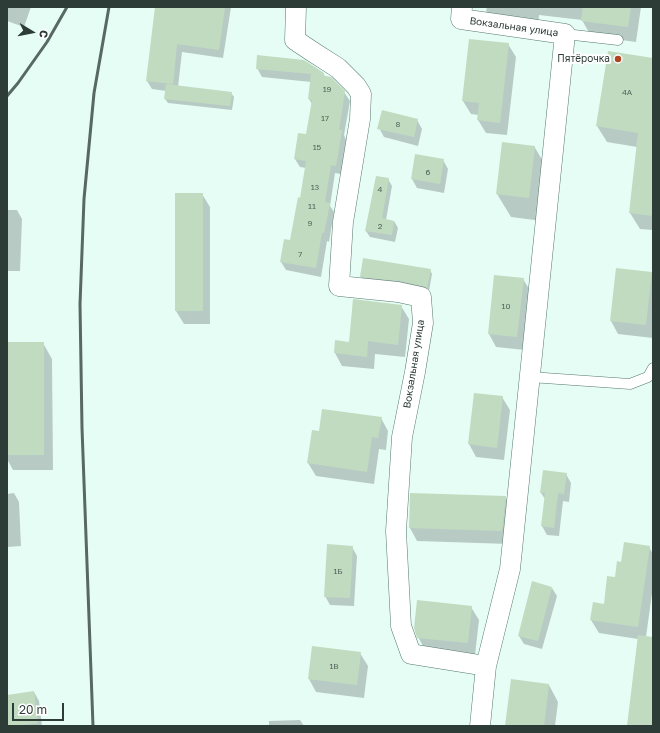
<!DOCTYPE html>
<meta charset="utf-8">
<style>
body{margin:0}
#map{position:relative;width:660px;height:733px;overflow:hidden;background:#e6fdf5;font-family:"Golos Text",sans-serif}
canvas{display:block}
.frame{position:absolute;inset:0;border:8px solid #2d3c37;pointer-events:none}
.north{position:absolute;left:12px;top:12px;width:40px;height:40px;-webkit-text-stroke:3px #fff;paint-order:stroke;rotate:100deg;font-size:11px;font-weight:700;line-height:16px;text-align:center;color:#2d3c37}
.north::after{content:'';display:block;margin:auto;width:14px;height:18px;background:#2d3c37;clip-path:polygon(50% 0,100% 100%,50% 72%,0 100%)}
.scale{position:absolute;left:12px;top:703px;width:52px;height:18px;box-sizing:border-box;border:2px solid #2d3c37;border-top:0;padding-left:5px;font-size:12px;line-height:14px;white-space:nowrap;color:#2d3c37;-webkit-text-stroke:3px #fff;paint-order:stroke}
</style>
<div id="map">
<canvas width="660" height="733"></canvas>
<div class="frame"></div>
<div class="north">С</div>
<div class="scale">20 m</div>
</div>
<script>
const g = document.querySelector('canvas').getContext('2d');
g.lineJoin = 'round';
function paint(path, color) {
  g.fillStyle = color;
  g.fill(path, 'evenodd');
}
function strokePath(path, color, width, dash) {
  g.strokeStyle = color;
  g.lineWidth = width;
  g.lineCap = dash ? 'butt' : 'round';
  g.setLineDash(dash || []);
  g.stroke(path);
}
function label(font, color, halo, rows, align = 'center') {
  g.font = font + ' "Golos Text",sans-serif';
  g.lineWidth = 4;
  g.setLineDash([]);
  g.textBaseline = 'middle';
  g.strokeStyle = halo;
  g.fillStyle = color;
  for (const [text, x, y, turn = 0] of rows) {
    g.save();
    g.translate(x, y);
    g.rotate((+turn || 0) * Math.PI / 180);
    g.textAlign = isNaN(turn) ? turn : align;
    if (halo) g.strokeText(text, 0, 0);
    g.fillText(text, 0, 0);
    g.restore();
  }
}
const shadow = new Path2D(`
 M7 7H31L24 27 7 21Z
 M156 7H231L223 58 182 52 178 87 231 93 234 97 232 110 168 103 165 99 166 91 152 89 147 81Z
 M487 7H641L636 42 591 36 582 20 539 15 537 32 495 26 486 11Z
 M508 44 516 57 507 135 486 133 478 120 479 115 471 114 463 101Z
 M653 59V230L640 229 630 213 637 147 607 142 597 126Z
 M257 68 323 73 325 77 344 92 350 101 344 135 346 140 341 174 335 173 330 206 334 212 329 242 327 241 321 277 286 270 281 262 291 242 301 199 306 168 300 167 295 159 306 136 312 104 309 99 311 82 262 77Z
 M417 120 422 129 418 146 384 137 379 128Z
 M534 146 548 170 542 221 511 217 497 194Z
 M416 155 443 160 448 169 444 193 417 188 412 179Z
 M388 179 392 186 386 220 394 221 398 228 395 242 370 237 366 231Z
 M202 194 210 207V324H184L176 311Z
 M7 210H17L22 219 20 271H7Z
 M430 270 432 274 429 291 427 290 363 280 361 276Z
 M652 273 653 276V338L618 334 611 321Z
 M523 279 531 292 525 350 496 347 489 334Z
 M401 306 409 319 405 357 375 354 374 369 342 366 335 353 336 341 350 343Z
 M7 343H43L52 359 53 470H13L7 459Z
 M502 397 510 410 504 460 476 457 469 444Z
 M381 418 388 431 386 450 379 449 374 484 316 476 308 463 320 432Z
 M566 474 571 483 569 502 563 501 559 536 547 535 542 526 545 499 541 493Z
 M14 493 19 502 21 546 7 547V494Z
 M411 494 505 497 513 509 509 544 417 541 410 528Z
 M352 547 357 556 354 606 330 605 325 596Z
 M649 547 653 554V586L646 637 653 638V726H628L638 639 599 633 591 620 604 605 622 563Z
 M552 588 557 596 542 649 524 644 519 636Z
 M471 607 479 620 475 655 426 651 418 637Z
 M313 647 360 653 368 666 364 698 316 692 309 679Z
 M549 685 558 702 555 726H506Z
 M34 692 39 701 42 726H7V696Z
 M300 720 304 726H269V721Z`);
const building = new Path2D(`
 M155 7H225L219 50 177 44 173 84 146 81Z
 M583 7H631L628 27 581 21Z
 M469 39 509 43 500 123 477 120 479 103 462 101Z
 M608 51 653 58V216L629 213 638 133 596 126Z
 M257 55 304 60 324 73 323 75H321L331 77 345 91 339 130H342L336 166 331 165 325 202 330 203 324 233H322L316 268 280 262 284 239 290 240 298 197 300 198 306 161 294 159 298 133 306 134 312 100 308 99 311 74 256 69Z
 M166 84 232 92 230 106 164 99Z
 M382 110 418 119 414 137 377 129Z
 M502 142 535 146 529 198 496 194Z
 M415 154 444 159 440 184 411 179Z
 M376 176 389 178 382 218 394 221 392 235 365 231Z
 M175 193H203V311H175Z
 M363 258 431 269 427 288 423 286 400 281 360 277Z
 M616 268 652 272 646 325 610 321Z
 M494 275 524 278 517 337 488 334Z
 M353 299 402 305 398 345 368 341 367 357 334 353 335 340 349 342Z
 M7 342H44V455H7Z
 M474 393 503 396 497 448 468 444Z
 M322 409 382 417 378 438 372 437 367 472 307 463 312 430 319 431Z
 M543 470 567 473 564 494 558 493 554 528 541 526 545 493H540Z
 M410 493 506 496 502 531 409 528Z
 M624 542 650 546 638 627 590 620 593 602 604 604 607 576 615 577 617 561 621 562Z
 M327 544 353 546 350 598 324 597Z
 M532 581 552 587 538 641 518 636Z
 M417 600 472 606 468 643 417 638 414 628Z
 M638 635 653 637V726H627Z
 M312 646 361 652 357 685 308 679Z
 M511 679 549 684 544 726H505Z
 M34 691 38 723 15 726H7V695Z`);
const service = new Path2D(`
 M565 34 618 40
 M530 377 630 384 648 377 653 368`);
const minor = new Path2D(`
 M296 7 295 40 313 52 338 68 356 86 361 94 360 119 343 222 339 286 398 292 421 297 423 323 415 372 402 437 396 531 401 626 411 654 486 666
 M462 7 461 19 565 34 510 569 486 666 480 726`);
const rail = new Path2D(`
 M7 96 18 83 47 42 67 7
 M93 726 82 428 80 304 84 199 94 93 109 7`);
const markers = [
 [618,59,4,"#ad4522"]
];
const numberNames = [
 ["19",327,89],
 ["4А",627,92],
 ["17",325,118],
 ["8",398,124],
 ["15",317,147],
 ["6",428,172],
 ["13",315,187],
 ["4",380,189],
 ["11",312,206],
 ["9",310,223],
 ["2",380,226],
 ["7",300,254],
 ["10",506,306],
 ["1Б",338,571],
 ["1В",334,666]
];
const streetNames = [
 ["Вокзальная улица",514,27,8],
 ["Вокзальная улица",414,364,-81]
];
const poiNames = [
 ["Пятёрочка",610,59]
];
paint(shadow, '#0003');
paint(building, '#c1dbc1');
strokePath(service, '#54786d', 11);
strokePath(minor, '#54786d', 21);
strokePath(service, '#fff', 10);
strokePath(minor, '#fff', 20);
strokePath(rail, '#586863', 3);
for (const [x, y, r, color] of markers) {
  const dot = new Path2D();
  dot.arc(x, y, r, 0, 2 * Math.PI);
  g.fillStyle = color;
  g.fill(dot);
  strokePath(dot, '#fff', 1.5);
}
label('8px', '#52645a', null, numberNames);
label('10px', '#2d3c37', '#fff', streetNames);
label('10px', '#2d3c37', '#fff', poiNames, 'right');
</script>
